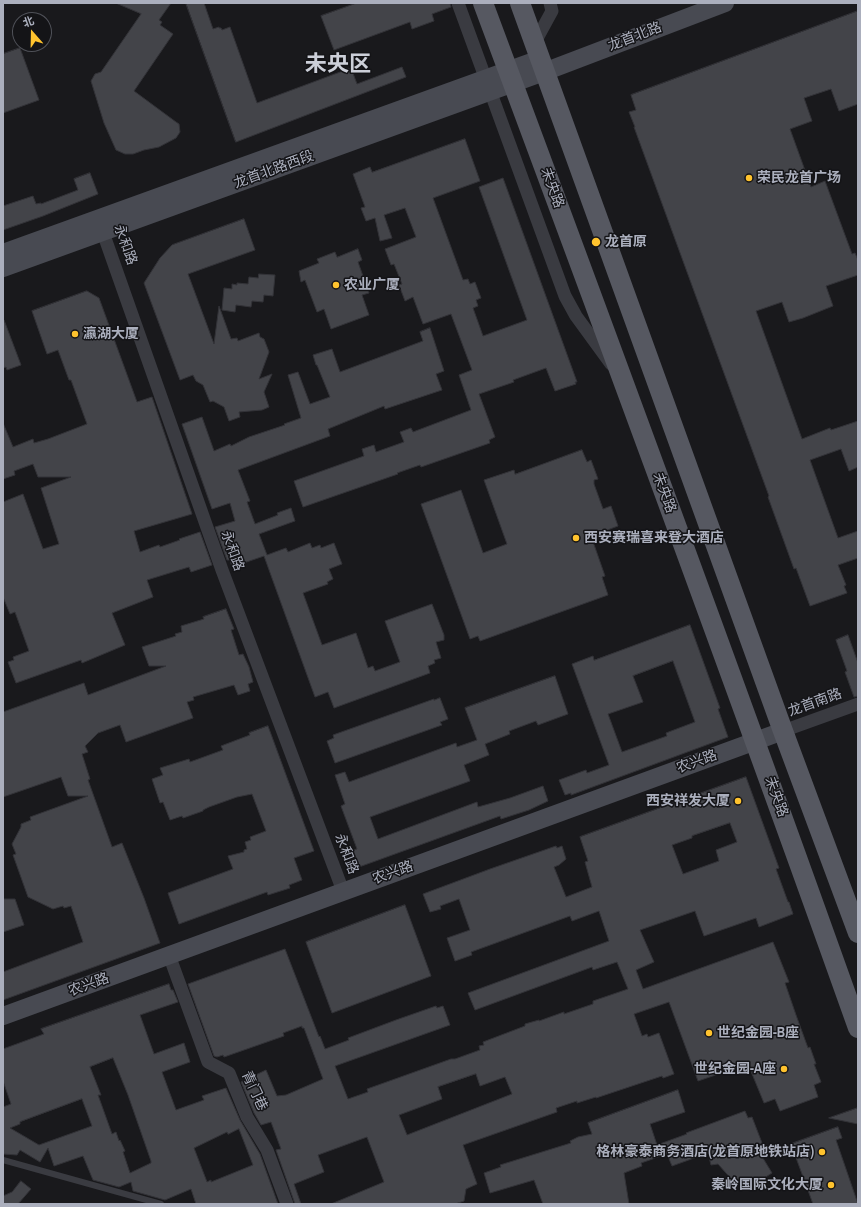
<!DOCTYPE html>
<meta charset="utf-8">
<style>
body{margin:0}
#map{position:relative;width:861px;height:1207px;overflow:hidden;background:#19191c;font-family:"Archivo Narrow","Noto Sans SC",sans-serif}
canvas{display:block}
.frame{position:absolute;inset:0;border:4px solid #abafbd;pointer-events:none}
.north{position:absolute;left:12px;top:12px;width:40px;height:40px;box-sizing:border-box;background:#141417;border:1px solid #505259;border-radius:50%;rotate:340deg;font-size:11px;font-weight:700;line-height:16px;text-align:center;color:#abafbd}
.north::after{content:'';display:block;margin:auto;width:14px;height:18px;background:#ffc32e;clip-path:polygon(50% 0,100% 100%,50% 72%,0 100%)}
</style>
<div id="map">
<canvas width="861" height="1207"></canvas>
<div class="frame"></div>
<div class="north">北</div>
</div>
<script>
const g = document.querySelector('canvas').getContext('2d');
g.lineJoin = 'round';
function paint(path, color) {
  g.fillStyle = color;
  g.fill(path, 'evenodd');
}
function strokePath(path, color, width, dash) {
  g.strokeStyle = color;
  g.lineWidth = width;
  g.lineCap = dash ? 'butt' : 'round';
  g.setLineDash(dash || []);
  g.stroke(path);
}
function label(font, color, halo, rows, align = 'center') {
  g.font = font + ' "Archivo Narrow","Noto Sans SC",sans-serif';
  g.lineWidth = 3;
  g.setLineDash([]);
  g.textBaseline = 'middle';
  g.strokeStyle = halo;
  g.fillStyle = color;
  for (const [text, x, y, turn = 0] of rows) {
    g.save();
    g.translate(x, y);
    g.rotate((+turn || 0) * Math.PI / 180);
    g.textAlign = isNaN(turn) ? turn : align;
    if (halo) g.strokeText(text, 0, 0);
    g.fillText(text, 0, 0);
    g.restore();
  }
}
const building = new Path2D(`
 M116 3H171L159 20 162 22 160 25 173 34 134 91 176 122 179 124 180 132 176 138 159 147 144 150 133 154H125L116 150 104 123 91 81 95 74 101 72 141 14Z
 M186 3H204L213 29 219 27V28H221L222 30 230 27 257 103 351 68 357 84 402 67 406 77 236 142Z
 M357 3H450L451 7 432 14 434 21 412 29 410 22 334 50 321 16Z
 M858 11V104L839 111 831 89 804 98 812 121 790 129 811 187 825 181 852 254 855 253 858 260V275L826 286 833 306 803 318 789 322 782 302 756 311 802 439 830 428 831 430 858 421V467L849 471 841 449 810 460 838 538 858 531V558L838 565 846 585 844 586 847 593 810 606 796 568 794 569 768 497 769 496 634 127H635L629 112 636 110 631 95Z
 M20 48 39 100 3 113V54Z
 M465 139 480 181 433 198 463 280 468 279 470 284 475 282 481 298 476 300 478 306 473 308 483 336 527 320 479 187 503 178 577 382H575L576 384 555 391 546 368 513 380 514 382 479 394 495 437 489 440 490 443 421 467 420 465 397 473 398 474 303 507 294 481 364 456 362 449 374 445 376 452 404 442 400 432 411 428 413 432 471 410 459 375 472 370 451 314 423 324 413 297 405 301 399 285 402 284 394 264 391 265 385 249 416 237 405 208 384 215 392 238 380 241 375 218 366 221 361 208 365 207 353 174 370 167 372 172Z
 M90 173 98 194 43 216 3 230V206L33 196 36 204 41 203V204L78 190 74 179Z
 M244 219 255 250 188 274 214 344 219 306 231 339 237 338 238 341 259 333 260 337 264 339 269 352 259 379 272 374 264 392 269 407 262 410 239 412 240 417 229 421 224 407 213 401 210 402 203 385 196 381 193 375 180 380 144 283 160 258 172 245Z
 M358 249 362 260 358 262 369 293 362 295 369 315 331 329 324 309 317 312 305 280 301 282 299 271 319 263 317 259 335 252 337 257Z
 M259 274 275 275 273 296 264 295 263 302 252 301 251 307 236 305 235 312 222 310 224 288 232 289V284L237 285V283L248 284 249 277 258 278Z
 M87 291 99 298 137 402 152 397 192 514 134 531 140 552 159 545 160 547 180 540 179 539 200 532 212 565 191 572 189 567 147 580 153 597 112 613 125 645 82 663 81 660 16 683 8 662 14 660 13 657 29 651 15 612 10 614 3 597V502L23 494 43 549 59 544 41 488 71 477H38L33 464 14 471 15 475 3 479V423L13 447 33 439 34 443 48 439 87 424 71 380H69L58 350 47 354 32 311Z
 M3 320H4L21 365 7 370 6 367 3 368Z
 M430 328 444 371 436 374 442 390 385 409 384 406 328 429 330 436 238 470 250 501 247 502 255 524 278 515 277 513 291 508 295 521 259 534 267 555 286 548 288 552 310 543 312 548 320 545 321 548 334 543 342 564 329 569 333 579 327 582 328 584 303 593 322 645 356 633 368 668 373 666 375 671 400 662 385 621 432 604 444 635V640L436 642 441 658 434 660 435 663 428 666 430 673 334 708 328 692 315 697 264 556 232 567 230 560H227L215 527 235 521 230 503 212 509 182 424 202 417 214 451 230 444 231 446 249 437 285 425 284 424 301 418 288 375 298 372 310 404 330 397 317 365H316L313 355 332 349 340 372 423 341 420 332Z
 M582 450 587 462 591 460 598 479 594 480V484L603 509 611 506 618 526 591 536 605 576 602 577 608 595 480 641 478 636 470 639 421 504 461 490 483 553 507 544 484 480 514 470 515 474Z
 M226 609 234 629 231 630 239 655 243 654 249 667 253 682 248 684 250 691 238 695 234 685 193 697 194 700 187 702 193 718 126 742 120 725 98 733 85 746 88 752 82 754 90 779 88 780 112 847 122 843 144 898 160 943 3 1000V972L83 942 71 906 64 908 63 906 53 909 28 897 13 855 16 854 12 844 21 827V824L31 820 30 817 88 796H68L61 777 3 797V712L84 683 88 695 166 666H149L142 647 176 636 175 634 182 632 181 626 204 619 203 617Z
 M690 625 720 708 718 709 728 737 571 795V793L565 795 559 780 586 770 587 773 609 765 572 664 593 656 594 660ZM673 661 695 722 666 733 667 736 622 752 608 714 643 702 633 676Z
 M848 635 858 663V696L854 697 845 672 847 671 836 640Z
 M555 676 568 714 538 725 536 721 509 731 510 734 485 744 489 755 464 765 470 781 370 817 378 839 477 802 478 807 510 798 543 786 548 801 529 810 501 819 500 816 359 867 353 850 357 849 341 806 345 804 335 775 345 772 349 782 456 743 457 747 477 740 465 708Z
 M440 698 448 719 440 722 442 725 335 763 327 741 334 738 333 735 406 709 434 699V700Z
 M268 726 314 851 294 858 302 880 289 885 290 888 268 895 267 892 179 924 168 893 233 869 228 856 244 852V850L247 849 245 842 251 840 250 837 266 831 252 794 237 797 209 807 203 810V811L183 818 182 816 170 820 163 802 160 803 152 779 163 775 160 768 189 759 190 762 223 750 221 746 250 735 249 733Z
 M746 777 779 868 776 869 788 902H789L793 914 759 927 756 918 704 936 695 911 640 930 654 962 636 970 643 989 773 942 789 982 785 983 796 1015 808 1048 810 1047 816 1064H814L821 1082 814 1085 818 1097 780 1111 775 1099 764 1103 748 1064 698 1081 669 1002 634 1014 642 1036 647 1034 648 1037 659 1033 674 1074 663 1078 662 1076 596 1098V1097L577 1103V1101L556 1108 557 1112 463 1145 477 1184 466 1189 464 1201 455 1204H331L384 1182 367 1137 318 1155 324 1172 294 1184 301 1204H295L276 1150 281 1149 271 1122 261 1125 254 1113 241 1082 266 1070 277 1096 286 1095 323 1079 304 1028H302V1026L283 1033 284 1036 224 1057 223 1055 217 1057 214 1056 188 984 285 949 319 1037 320 1036 325 1049 349 1040 348 1038 396 1020 436 1006 437 1008 443 1006 450 1025 335 1066 348 1099 368 1092 367 1089 451 1059H455L480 1050 479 1046 484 1045 483 1042 525 1026V1024L539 1020V1021L564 1012V1014L593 1004V1001L628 989 617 962 593 970 592 967 475 1010 468 993 609 941 599 911 572 921 570 916 471 952 472 955 455 961 447 938 470 930 459 899 440 906 441 909 430 912 423 894 490 869 556 846 557 848 562 846 566 859 559 865 554 867 566 897 592 887 585 862 588 861 580 837ZM730 823 737 842 716 850 719 861 683 874 672 845 692 838V836ZM476 1074 480 1086 505 1077 512 1094 407 1135 399 1115 442 1099 438 1087Z
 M3 899H15L24 925 3 932Z
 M405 905 431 976 332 1013 306 942Z
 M169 984 171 990H173L178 1002 140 1015 154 1054 184 1043 190 1062 162 1072 176 1110 204 1100 202 1096 226 1088 240 1120 260 1154 278 1204H196L191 1189 165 1200 133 1191 131 1182 119 1187 93 1180 83 1156 54 1166 48 1148 40 1162 20 1150 17 1155 3 1154V1107L11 1104 3 1081V1049L44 1034 41 1029ZM113 1058 128 1095 151 1161V1163L130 1173 123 1152 125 1151 120 1140 119 1141 116 1132 112 1134 98 1095H101L90 1067ZM82 1099 92 1126 39 1145 10 1128 20 1124V1122ZM239 1129 253 1165 211 1182V1180L207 1182 194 1148 227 1132 228 1134Z
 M678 1090 685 1112 650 1124 657 1145 687 1134 686 1133 745 1111 748 1118 752 1117 762 1143 755 1145 772 1173 748 1188 742 1179 734 1182 718 1164 711 1165 708 1153 672 1166 667 1154 641 1163 642 1166 624 1173 629 1204H543L534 1180 490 1193 484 1173 501 1167 500 1165 571 1143 570 1141 578 1137 592 1134 588 1123Z
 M858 1108V1124L829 1118Z
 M838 1127 842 1138 836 1140 858 1204H813L791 1144Z
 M21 1181 31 1189 18 1204H3V1196L12 1192Z`);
const lane = new Path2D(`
 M3 1160 161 1204`);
const street = new Path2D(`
 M458 3 565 296 576 316 611 364
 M534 44 552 11 550 3
 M100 224 222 570 343 891
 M783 731 858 704
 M169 955 208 1062 229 1073 247 1117 267 1150 287 1204`);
const secondary = new Path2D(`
 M3 253 540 59
 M3 268 544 72 725 3
 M3 1016 783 731`);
const primary = new Path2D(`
 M483 3C610 344 736 685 858 1028
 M520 3 783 731 858 933`);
const markers = [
 [749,178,4,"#ffc32e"],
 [596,242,5,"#ffc32e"],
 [336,285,4,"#ffc32e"],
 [75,334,4,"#ffc32e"],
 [576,538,4,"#ffc32e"],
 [738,801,4,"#ffc32e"],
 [709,1033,4,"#ffc32e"],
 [784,1069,4,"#ffc32e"],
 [822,1152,4,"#ffc32e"],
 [831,1185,4,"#ffc32e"]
];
const streetNames = [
 ["龙首北路",635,37,-21],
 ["龙首北路西段",274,170,-20],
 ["未央路",552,188,70],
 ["永和路",125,245,70],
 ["未央路",664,493,70],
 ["永和路",232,551,70],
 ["龙首南路",815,703,-20],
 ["农兴路",697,762,-20],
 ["未央路",776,797,70],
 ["永和路",346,854,69],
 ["农兴路",393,873,-20],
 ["农兴路",89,985,-20],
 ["青门巷",254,1091,65]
];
const poiNames = [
 ["荣民龙首广场",757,178],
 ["龙首原",605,242],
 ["农业广厦",344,285],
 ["瀛湖大厦",83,334],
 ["西安赛瑞喜来登大酒店",584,538],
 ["西安祥发大厦",730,801,"right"],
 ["世纪金园-B座",717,1033],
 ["世纪金园-A座",776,1069,"right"],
 ["格林豪泰商务酒店(龙首原地铁站店)",814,1152,"right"],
 ["秦岭国际文化大厦",823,1185,"right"]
];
const townNames = [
 ["未央区",338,65]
];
paint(building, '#434449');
strokePath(building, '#333338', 1);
strokePath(lane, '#3a3b41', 6);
strokePath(street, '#3a3b41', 13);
strokePath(secondary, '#484a52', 18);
strokePath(primary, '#565861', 20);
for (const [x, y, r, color] of markers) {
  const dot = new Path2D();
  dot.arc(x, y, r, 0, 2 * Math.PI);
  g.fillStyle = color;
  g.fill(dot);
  strokePath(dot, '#141417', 1.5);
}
label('14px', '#abafbd', '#141417', streetNames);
label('bold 14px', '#abafbd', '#141417', poiNames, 'left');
label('bold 22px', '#cccfd8', '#141417', townNames);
</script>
